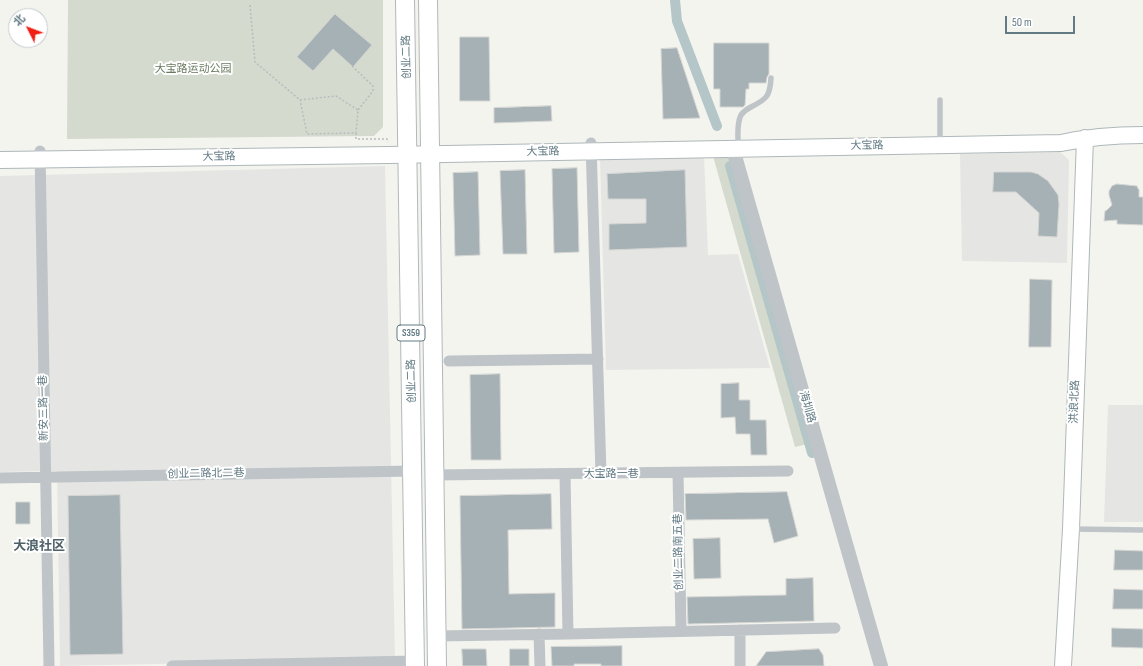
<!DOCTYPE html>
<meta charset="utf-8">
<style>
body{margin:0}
#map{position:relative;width:1143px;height:666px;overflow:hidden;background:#f4f4ef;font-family:"Sofia Sans Condensed","Noto Sans SC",sans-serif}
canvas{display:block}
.north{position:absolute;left:8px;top:8px;width:40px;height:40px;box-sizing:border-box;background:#fff;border:1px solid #c0cacd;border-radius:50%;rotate:312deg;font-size:11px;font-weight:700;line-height:16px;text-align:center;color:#617a83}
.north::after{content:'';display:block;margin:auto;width:14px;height:18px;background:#f11f13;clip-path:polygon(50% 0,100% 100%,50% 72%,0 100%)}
.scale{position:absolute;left:1005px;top:16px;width:70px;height:18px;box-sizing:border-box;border:2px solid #617a83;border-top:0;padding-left:5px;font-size:12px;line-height:14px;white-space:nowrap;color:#617a83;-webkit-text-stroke:3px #fff;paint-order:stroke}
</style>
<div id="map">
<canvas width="1143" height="666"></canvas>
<div class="north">北</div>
<div class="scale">50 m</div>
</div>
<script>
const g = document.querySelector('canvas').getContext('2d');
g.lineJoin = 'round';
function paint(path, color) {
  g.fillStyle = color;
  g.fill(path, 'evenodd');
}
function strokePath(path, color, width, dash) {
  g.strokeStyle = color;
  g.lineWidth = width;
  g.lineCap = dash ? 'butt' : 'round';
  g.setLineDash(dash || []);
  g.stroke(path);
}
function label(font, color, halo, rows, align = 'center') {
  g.font = font + ' "Sofia Sans Condensed","Noto Sans SC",sans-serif';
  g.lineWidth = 4;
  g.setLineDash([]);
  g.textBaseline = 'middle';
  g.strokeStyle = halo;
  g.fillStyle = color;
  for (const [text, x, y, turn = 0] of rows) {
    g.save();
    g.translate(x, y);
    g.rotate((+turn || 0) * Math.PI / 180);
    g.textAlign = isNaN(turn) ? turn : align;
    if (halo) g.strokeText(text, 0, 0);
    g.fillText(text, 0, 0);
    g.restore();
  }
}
const built = new Path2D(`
 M1060 152 1069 160 1067 263 962 261 960 154Z
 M704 154 708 255 738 254 770 368 606 370 600 159Z
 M385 166 395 659 60 666 57 471 0 472V176Z
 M1108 405H1143V522H1104Z`);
const green = new Path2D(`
 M68 0H383V127L374 136 67 139Z
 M711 149H733L820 441 795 447Z`);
const canal = new Path2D(`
 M675 0 677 21 717 126
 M730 166 812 453`);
const building = new Path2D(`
 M335 14 372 45 353 67 333 49 313 71 297 57Z
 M460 37H489L490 101H460Z
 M714 43H769V74L767 77 766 83H749V89H746L745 105 743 107H720V89H714Z
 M677 48 700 118 663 119 661 49Z
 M551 106 552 121 494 123V108Z
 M577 168 579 252 554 253 552 169Z
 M525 170 527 254H503L500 171Z
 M685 170 687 247 609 250V224L646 223V199H608L607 174Z
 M478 172 480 255 455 256 453 173Z
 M994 172H1031L1038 174 1048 181 1058 195 1059 204 1057 237 1038 236 1039 213 1016 192H993Z
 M1117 184 1137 186 1138 189H1139V197H1143V225L1117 224V220L1104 221 1105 211 1107 210 1112 205 1109 195V191L1112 186Z
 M1030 279 1052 280 1051 347H1029Z
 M500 374 501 460H471L470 375Z
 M739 383V400H750V420H766L767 455H751L750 434H736L735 417 721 418V384Z
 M787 492 798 536 774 543 768 519 686 520 685 494Z
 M551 494 552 529 508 530 509 594 555 593V627L462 629 460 496Z
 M120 495 123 654 70 655 68 496Z
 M16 502H30V524H16Z
 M720 538 721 578 694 579 693 539Z
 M1115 550 1143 551V570H1114Z
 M813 578 814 621 688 624 687 597 786 595V579Z
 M1114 589 1143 590V609H1113Z
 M1112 628 1143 629V648L1112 647Z
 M622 646V666H601V664H574V666H552L551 647Z
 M462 649H486L487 666H463Z
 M510 649H529V666H510Z
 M819 649 823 655 824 666H756L766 652Z`);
const path = new Path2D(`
 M250 5 255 62 300 100 336 96 358 110 356 133 307 134 300 100
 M352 66 373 86V91L358 110
 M356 133V139H387L388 142`);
const service = new Path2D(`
 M940 100V137
 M738 140C738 132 737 123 741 115 744 111 747 109 751 107 767 99 770 96 771 78
 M1073 529 1143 530`);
const minor = new Path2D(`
 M591 143 601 474
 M40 151 49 666
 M449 361 598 359
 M678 473 681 631
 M565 474 568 634
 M434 475 788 471
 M0 478 413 471
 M740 630V666
 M539 634 540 666
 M436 636 568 634 835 628
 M172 666 415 661`);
const tertiary = new Path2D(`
 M733 149 881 666`);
const secondary = new Path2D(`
 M0 160 389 155 1061 143C1088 137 1115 135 1143 135
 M1063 666 1071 529 1085 138`);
const primary = new Path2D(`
 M405 0 415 666
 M428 0 437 666`);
const shields = [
 [411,333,28]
];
const shieldNames = [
 ["S359",411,333]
];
const streetNames = [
 ["创业二路",407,57,-91],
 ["大宝路",867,146,-1],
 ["大宝路",543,152,-1],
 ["大宝路",219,157,-1],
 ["创业二路",412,381,-91],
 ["洪浪北路",1075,402,-88],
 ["海圳路",807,407,74],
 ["新安三路一巷",44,408,-91],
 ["创业二路北二巷",206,474,-1],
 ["大宝路一巷",611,474],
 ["创业二路南五巷",679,552,-91]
];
const parkNames = [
 ["大宝路运动公园",193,69]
];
const quarterNames = [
 ["大浪社区",39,547]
];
paint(built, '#e5e5e3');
paint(green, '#d4dace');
strokePath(canal, '#b4c6c7', 10);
paint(building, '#a5b1b4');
strokePath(building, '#d5d5d3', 1);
strokePath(secondary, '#aeb7ba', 18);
strokePath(primary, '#b2b8ba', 20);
strokePath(path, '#b8bcbe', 1.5, [2, 2]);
strokePath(service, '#bec4c7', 5.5);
strokePath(minor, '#bec4c7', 11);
strokePath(tertiary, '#bec4c7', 14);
strokePath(secondary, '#fff', 16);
strokePath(primary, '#fff', 18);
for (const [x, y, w] of shields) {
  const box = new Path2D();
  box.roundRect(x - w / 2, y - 8, w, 16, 3);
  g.fillStyle = '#fff';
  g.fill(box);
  strokePath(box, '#617a83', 1);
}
label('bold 10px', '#617a83', null, shieldNames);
label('11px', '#617a83', '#fff', streetNames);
label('11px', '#6a7a60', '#fff', parkNames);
label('bold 13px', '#4f6168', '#fff', quarterNames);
</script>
